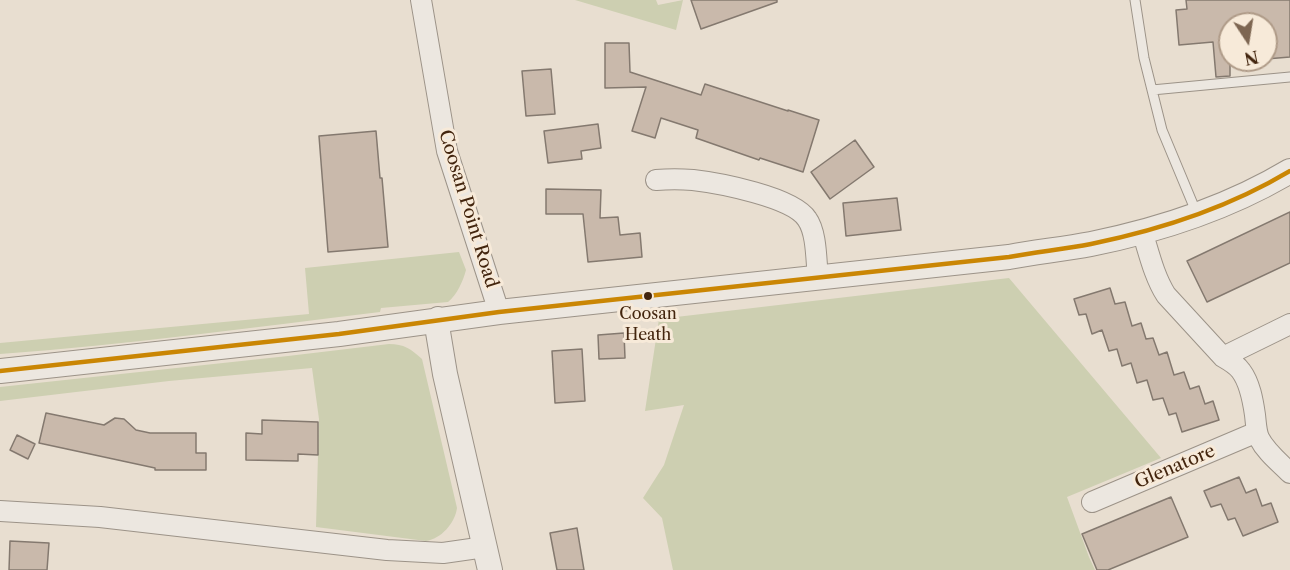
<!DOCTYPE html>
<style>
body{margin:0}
#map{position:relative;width:1290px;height:570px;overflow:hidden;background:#e8ded0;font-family:"Libre Caslon Text",serif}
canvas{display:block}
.north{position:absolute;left:1218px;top:12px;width:60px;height:60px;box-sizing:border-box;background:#f7ead9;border:2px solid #af9b88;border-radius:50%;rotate:168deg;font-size:16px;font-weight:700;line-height:24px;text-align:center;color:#43250e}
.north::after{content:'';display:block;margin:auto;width:21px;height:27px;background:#7d6652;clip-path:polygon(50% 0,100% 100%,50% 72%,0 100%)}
</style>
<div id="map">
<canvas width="1290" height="570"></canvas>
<div class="north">N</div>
</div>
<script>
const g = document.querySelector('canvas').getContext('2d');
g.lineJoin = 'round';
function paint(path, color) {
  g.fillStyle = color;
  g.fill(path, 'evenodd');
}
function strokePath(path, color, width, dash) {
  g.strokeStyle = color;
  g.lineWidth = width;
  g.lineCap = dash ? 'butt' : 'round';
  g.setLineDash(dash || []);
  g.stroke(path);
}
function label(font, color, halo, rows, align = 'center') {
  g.font = font + ' "Libre Caslon Text",serif';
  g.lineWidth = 6;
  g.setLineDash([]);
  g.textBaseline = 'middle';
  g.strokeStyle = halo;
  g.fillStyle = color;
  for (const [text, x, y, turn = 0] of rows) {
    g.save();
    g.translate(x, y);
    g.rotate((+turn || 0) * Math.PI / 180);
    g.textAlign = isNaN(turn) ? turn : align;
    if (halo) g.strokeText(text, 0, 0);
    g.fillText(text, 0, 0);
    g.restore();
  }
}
const green = new Path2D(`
 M575 0H656L658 5 683 0 676 30Z
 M459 252 466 270C463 281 457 295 448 302L381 308 380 312C254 327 127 345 0 354V343L309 314 305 268Z
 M1009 278 1161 458 1067 497 1089 557 1095 570H673L662 518 643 498 664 465 684 405 645 411 659 319Z
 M389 344C404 344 411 349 422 359L457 508C455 523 441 539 426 541L316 527 319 419 312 368 169 381 0 401V387L288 356Z`);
const building = new Path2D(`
 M691 0H777V2L701 29Z
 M1186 0H1290V57L1266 59V24H1230V76L1216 77 1213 42 1179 45 1176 10 1187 9Z
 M605 43H629L630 72 701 95 705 84 788 111V110L819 120 803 172 760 158 759 160 736 152 696 138 698 130 661 118 655 138 632 131 646 87 605 88Z
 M551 69 555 114 526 116 522 71Z
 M598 124 601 148 581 151 582 159 548 163 544 131Z
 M376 131 380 178H382L388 247 328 252 319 136Z
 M855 140 874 167 830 199 811 172Z
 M546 189 601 190 600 218 618 217 620 235 640 233 642 257 588 262 583 214H546Z
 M897 198 901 230 846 236 843 203Z
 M1290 212V263L1207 302 1187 261Z
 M1110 288 1115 304 1125 302 1132 326 1141 323 1146 339 1153 338 1159 355 1167 352 1174 375 1184 372 1190 389 1199 386 1205 404 1213 401 1219 420 1182 432 1176 413 1169 415 1163 398 1153 400 1147 380 1137 383 1131 363 1122 366 1117 349 1109 351 1102 330 1092 334 1086 314 1079 315 1074 299Z
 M624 333 625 358 599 359 598 335Z
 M582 349 585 401 555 403 552 351Z
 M46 413 104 425 115 418 124 419 136 430 150 433H196V453H206V470H155V468L39 443Z
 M262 420 318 422V455L298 454V461L246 460V433L262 434Z
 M17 435 35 444 28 459 10 450Z
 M1239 477 1246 493 1256 489 1262 506 1271 503 1278 522 1243 536 1235 518 1228 520 1221 504 1211 507 1204 491Z
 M1171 497 1188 537 1108 570H1097L1082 534Z
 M577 528 584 570H557L550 533Z
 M10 541 49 543 47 570H9Z`);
const service = new Path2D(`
 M1135 0 1144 58 1162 130 1197 214
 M1152 90 1290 77`);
const minor = new Path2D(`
 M421 0 447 151 499 312
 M656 180C668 179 681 179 693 180 719 183 793 197 807 219 817 233 816 261 818 278
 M1142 231C1149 253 1154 276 1166 295L1223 357C1230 361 1237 365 1241 371 1250 383 1253 401 1255 415 1256 423 1256 431 1259 438 1266 452 1279 462 1290 473
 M1223 357 1290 324
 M1092 502 1257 432
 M0 511 100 517 387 550 443 553 485 547`);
const tertiary = new Path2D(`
 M438 319V332L445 374 490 570
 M0 371 339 334 499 312 1009 257C1037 252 1064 249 1091 244 1160 230 1230 207 1290 171`);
const bus1 = new Path2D(`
 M0 371 339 334 499 312 1009 257C1037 252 1064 249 1091 244 1160 230 1230 207 1290 171`);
const markers = [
 [648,296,5,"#43250e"]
];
const busNames = [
 ["Coosan",648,314],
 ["Heath",648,335]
];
const streetNames = [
 ["Coosan Point Road",468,209,73],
 ["Glenatore",1175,467,-23]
];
paint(green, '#cdcfb1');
paint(building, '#c9b9ab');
strokePath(building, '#84796f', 1.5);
strokePath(service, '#9c9388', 11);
strokePath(minor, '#9c9388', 22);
strokePath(tertiary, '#9c9388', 26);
strokePath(service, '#ece7e0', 9);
strokePath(minor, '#ece7e0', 20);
strokePath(tertiary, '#ece7e0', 24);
strokePath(bus1, '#ca8604', 4.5);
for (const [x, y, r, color] of markers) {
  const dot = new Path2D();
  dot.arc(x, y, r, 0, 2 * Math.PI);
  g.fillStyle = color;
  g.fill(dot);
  strokePath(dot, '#f7ead9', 2);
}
label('16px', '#43250e', '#f7ead9', busNames);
label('18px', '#43250e', '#f7ead9', streetNames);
</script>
